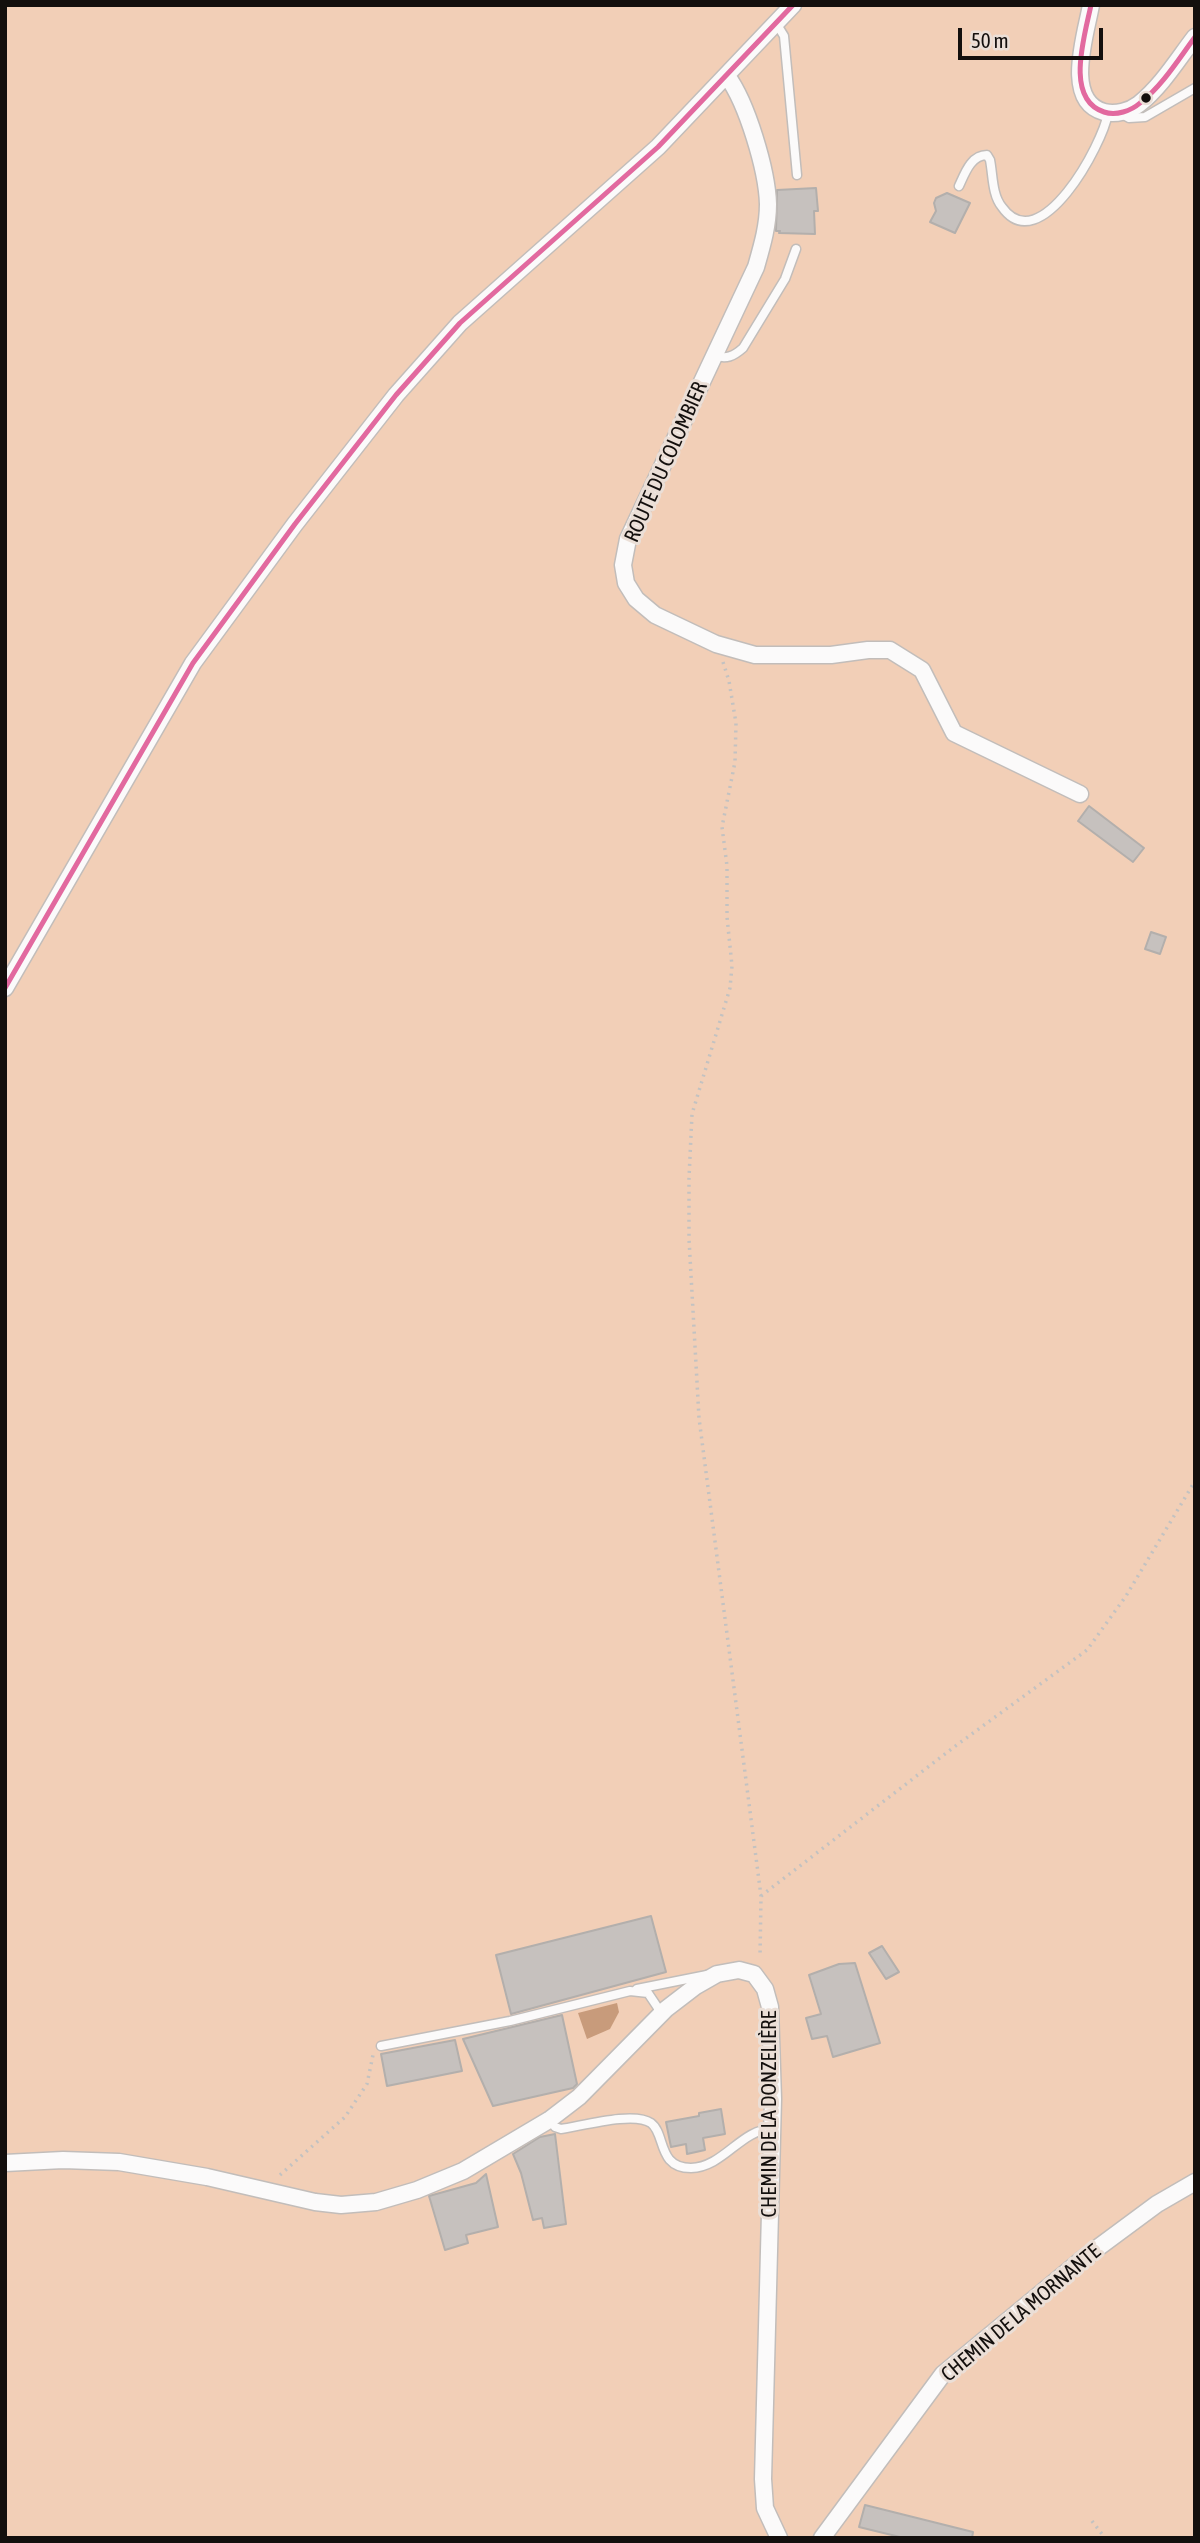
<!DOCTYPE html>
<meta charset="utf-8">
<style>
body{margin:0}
#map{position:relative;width:1200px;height:2543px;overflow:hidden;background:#e6e0dc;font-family:"Asap Condensed",sans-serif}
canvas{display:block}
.frame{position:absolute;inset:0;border:7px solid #130f0d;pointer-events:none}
.scale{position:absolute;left:958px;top:28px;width:145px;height:32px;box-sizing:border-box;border:4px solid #130f0d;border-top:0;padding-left:9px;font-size:21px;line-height:24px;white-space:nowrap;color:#130f0d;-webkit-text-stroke:5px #ebdfd7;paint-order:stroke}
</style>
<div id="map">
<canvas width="1200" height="2543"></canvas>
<div class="frame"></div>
<div class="scale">50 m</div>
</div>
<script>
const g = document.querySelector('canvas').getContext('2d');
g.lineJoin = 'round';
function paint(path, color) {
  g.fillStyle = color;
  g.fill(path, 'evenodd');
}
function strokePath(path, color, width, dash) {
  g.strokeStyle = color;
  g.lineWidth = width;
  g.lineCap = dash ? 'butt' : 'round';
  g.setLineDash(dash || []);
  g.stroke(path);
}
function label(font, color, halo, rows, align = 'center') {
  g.font = font + ' "Asap Condensed",sans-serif';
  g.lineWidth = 6;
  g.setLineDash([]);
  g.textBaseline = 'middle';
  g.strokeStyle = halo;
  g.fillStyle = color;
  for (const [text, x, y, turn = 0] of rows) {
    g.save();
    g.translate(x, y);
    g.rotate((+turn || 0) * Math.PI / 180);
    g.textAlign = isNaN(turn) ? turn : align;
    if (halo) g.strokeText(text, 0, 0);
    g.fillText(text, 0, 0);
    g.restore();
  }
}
const green = new Path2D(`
 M5 5H1195V2538H5Z`);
const water = new Path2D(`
 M617 2003 619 2012 610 2029 587 2039 578 2013Z`);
const building = new Path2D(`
 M816 188 818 211H814L815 234 779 233 780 231H776L777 190Z
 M947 193 970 203 955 233 930 222 936 211 934 203 936 198Z
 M1089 806 1144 848 1133 862 1078 821Z
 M1151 932 1166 937 1160 954 1145 949Z
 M651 1916 666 1972 511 2014 496 1955Z
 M882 1946 899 1972 886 1979 869 1953Z
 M855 1963 880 2043 833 2057 827 2036 812 2039 806 2018 821 2014 809 1975 839 1964Z
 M562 2015 577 2084 573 2088 493 2106 463 2039Z
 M455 2040 462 2071 387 2086 381 2054Z
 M721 2109 725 2134 703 2138 705 2150 687 2154 686 2144 671 2147 666 2122 699 2116V2113Z
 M555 2134 566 2224 544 2228 542 2218 533 2220 521 2173 513 2154 540 2137Z
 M486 2174 498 2227 466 2235 468 2243 445 2250 429 2196 476 2183Z
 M865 2505 973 2532 972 2538H904L859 2527Z`);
const path = new Path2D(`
 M723 662 729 681 736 723 735 762 722 827 727 866V917L732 966 730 988 692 1114 689 1178V1239L699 1418 761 1896 760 1957
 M761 1896 954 1747 1087 1650 1126 1596 1195 1481
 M280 2175 345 2117 367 2084 373 2055
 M1092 2521 1105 2538`);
const lane = new Path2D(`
 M776 23 784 36 797 175
 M1120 113 1129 118 1145 117 1195 88
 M959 186C965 173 971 155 987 155L990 160C993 175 992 195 1002 207 1040 261 1103 144 1108 113
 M714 355C726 360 734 356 743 348L785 279 796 249
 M637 1989 707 1975
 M381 2046 510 2021 630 1991 648 1993 658 2008V2016
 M549 2120 555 2127 561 2129C582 2126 634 2111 651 2123 666 2134 657 2168 691 2168 724 2167 741 2129 772 2129`);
const street = new Path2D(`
 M1091 5C1086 34 1063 101 1104 112 1116 115 1130 111 1139 104 1161 87 1178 59 1195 37
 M727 76C747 103 767 170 768 204 768 226 762 246 756 267L628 539 623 565 626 583 636 599 655 615 716 644 755 655H831L868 650H890L922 670 954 733 1080 794
 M5 988 193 663 295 524 396 395 460 323 658 147 793 5
 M5 2163 63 2160 119 2162 207 2177 315 2202 341 2205 376 2202 417 2190 463 2171 549 2120 579 2097 666 2009 696 1986 717 1974 739 1970 754 1974 765 1989 770 2007 773 2099 763 2479 765 2508 779 2538
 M822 2538 943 2374 1080 2261 1157 2204 1195 2182`);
const bus1 = new Path2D(`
 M1091 5C1085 35 1064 99 1104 112 1116 116 1131 111 1140 103 1162 86 1178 60 1195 37
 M5 988 193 663 295 524 396 395 460 323 658 147 793 5`);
const markers = [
 [1146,98,6,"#130f0d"]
];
const streetNames = [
 ["ROUTE DU COLOMBIER",666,462,-66],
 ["CHEMIN DE LA DONZELIÈRE",769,2114,-90],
 ["CHEMIN DE LA MORNANTE",1021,2313,-40]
];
paint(green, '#f2cfb7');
paint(water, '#c89b7b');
paint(building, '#c6c1be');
strokePath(building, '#b3afac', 2);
strokePath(lane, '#c2bdba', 11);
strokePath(street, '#c2bdba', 19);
strokePath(path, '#c3c2c1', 3.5, [2, 5]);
strokePath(lane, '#fbfafa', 8);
strokePath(street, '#fbfafa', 16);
strokePath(bus1, '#e2699f', 5);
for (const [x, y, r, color] of markers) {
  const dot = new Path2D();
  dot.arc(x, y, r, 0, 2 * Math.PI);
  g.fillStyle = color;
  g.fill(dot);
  strokePath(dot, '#ebdfd7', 2.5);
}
label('21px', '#130f0d', '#ebdfd7', streetNames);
</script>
